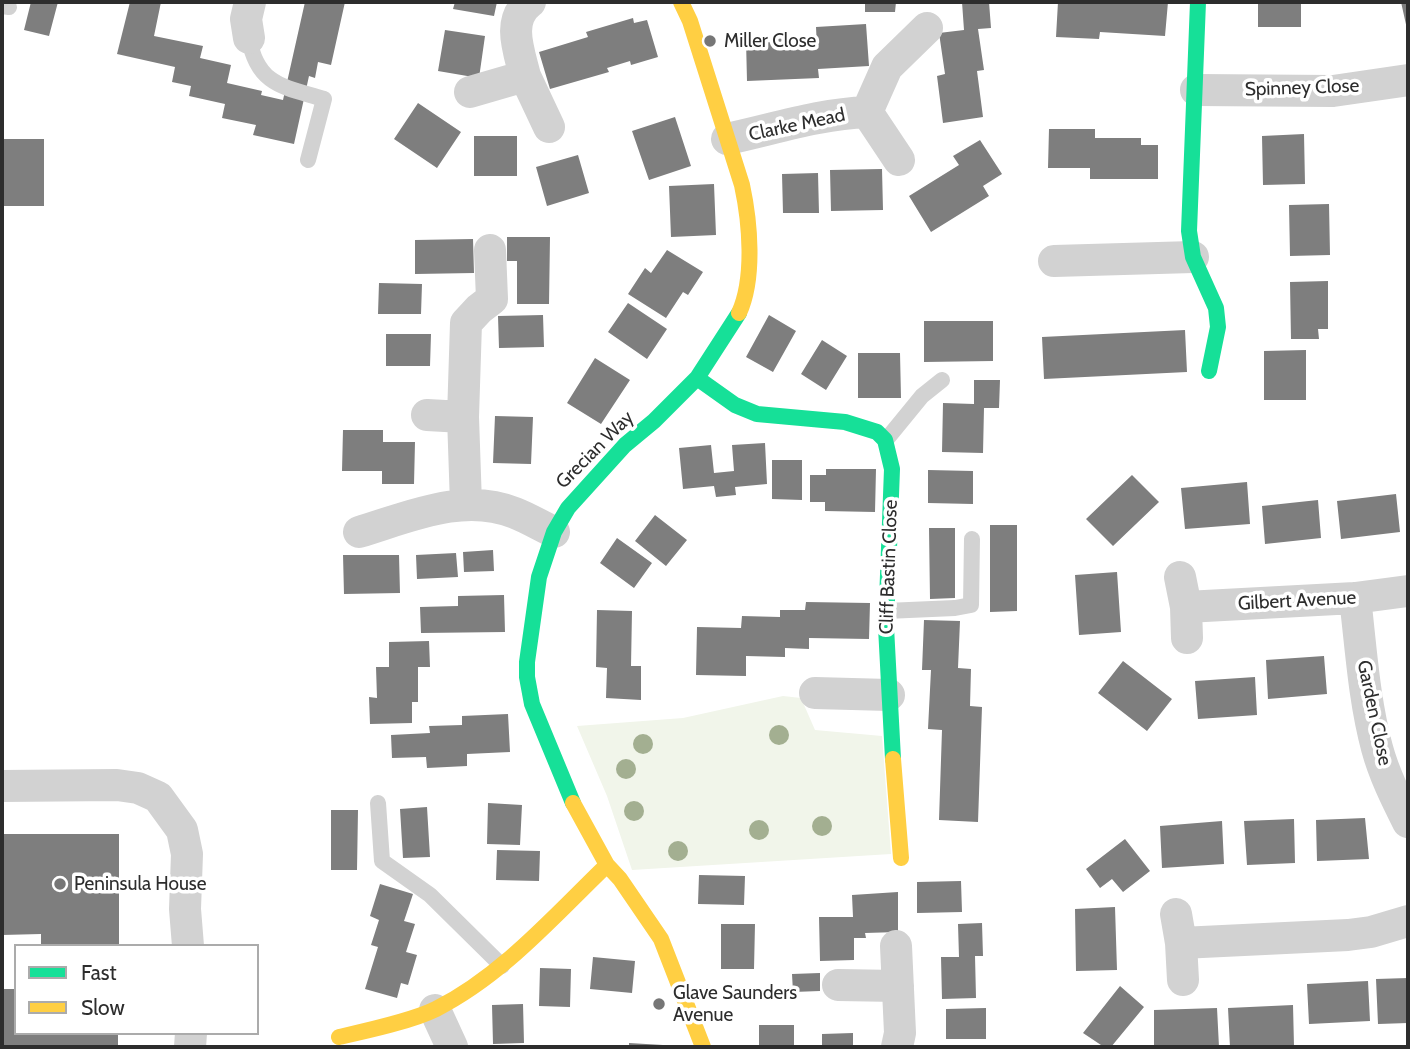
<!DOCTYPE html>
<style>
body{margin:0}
#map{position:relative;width:1410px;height:1049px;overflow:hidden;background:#fff;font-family:Cabin,sans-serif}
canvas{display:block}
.frame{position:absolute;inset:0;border:4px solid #2d2d2d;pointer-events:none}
.legend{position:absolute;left:14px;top:944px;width:245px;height:91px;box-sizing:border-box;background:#fff;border:2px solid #ababab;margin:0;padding:9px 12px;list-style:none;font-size:21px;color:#2d2d2d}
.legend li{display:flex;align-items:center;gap:14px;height:35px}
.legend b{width:35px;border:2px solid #ababab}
</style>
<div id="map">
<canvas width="1410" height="1049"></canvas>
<div class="frame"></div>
<ul class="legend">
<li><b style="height:9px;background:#16e098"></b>Fast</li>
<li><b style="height:9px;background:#ffcf43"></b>Slow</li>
</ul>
</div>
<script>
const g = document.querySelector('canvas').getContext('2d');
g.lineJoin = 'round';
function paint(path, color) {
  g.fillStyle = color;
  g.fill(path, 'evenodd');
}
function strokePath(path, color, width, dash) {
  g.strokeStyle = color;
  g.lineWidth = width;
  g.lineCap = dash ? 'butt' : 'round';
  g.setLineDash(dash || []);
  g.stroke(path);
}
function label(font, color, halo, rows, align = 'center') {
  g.font = font + ' Cabin,sans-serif';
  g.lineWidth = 7;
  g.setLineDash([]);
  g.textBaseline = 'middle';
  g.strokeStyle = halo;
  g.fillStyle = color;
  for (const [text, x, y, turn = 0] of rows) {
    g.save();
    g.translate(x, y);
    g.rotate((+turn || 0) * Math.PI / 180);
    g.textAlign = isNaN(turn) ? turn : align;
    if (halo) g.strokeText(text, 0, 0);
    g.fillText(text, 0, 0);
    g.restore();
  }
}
const green = new Path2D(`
 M783 696 801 698 815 730 882 736 891 854 632 870 607 796 577 726 683 718Z`);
const building = new Path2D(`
 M31 2H58L49 36 24 30Z
 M130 2H161L154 36 203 46 200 58 231 65 227 83 262 91 261 95 283 100 305 2H345L331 65 318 62 315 78 309 76 294 144 253 135 256 125 222 118 225 104 189 96 191 86 172 82 175 67 117 54Z
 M455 2H497L494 16 453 9Z
 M865 2H896L895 12H865Z
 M962 2H989L991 28 978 29 984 70 977 71 983 117 943 123 937 76 945 74 939 33 964 30Z
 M1058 2H1168L1165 36 1100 32 1099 39 1056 37Z
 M1258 2H1301V27H1258Z
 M1401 2H1408V29H1407Z
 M633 18 634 23 647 20 658 57 631 65 630 61 607 68 609 72 550 89 539 52 588 37 586 32Z
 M866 24 869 66 818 69 819 78 747 81 746 40 794 38V49L817 48 816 27Z
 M445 30 485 36 479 78 438 71Z
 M418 103 461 132 437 168 394 139Z
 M675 117 691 166 649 180 632 131Z
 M1049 129H1095V138H1141V145H1158V179H1090V168H1048Z
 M1304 134 1305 184 1263 185 1262 136Z
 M474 136H517V176H474Z
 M2 139H44V206H2Z
 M980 140 1002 174 983 186 989 196 931 232 909 196 959 165 953 156Z
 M578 155 589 193 547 206 536 167Z
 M882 169 883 210 831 211 830 170Z
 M818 173 819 213H783L782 174Z
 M714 184 716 235 671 237 669 186Z
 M1329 204 1330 255 1290 256 1289 205Z
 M507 237H550L549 304H517V261H507Z
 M473 239 474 273 415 274V240Z
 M667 250 703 272 688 295 683 292 666 318 628 294 645 268 651 273Z
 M1328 281V329H1318L1319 339H1291L1290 282Z
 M379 283 422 284 421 314H378Z
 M628 303 667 329 647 359 608 332Z
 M543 315 544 347 499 348 498 316Z
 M769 315 796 331 773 372 746 357Z
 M924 321H993V361L924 362Z
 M1185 330 1187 372 1044 379 1042 337Z
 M386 334H431L430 366H386Z
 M822 340 847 356 826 390 801 374Z
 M1306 350V400H1264V351Z
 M858 353H900L901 398H858Z
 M595 358 630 380 601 424 567 403Z
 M974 380H1000L999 408H984L983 453 942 452 943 403 974 404Z
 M495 416 533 417 531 464 493 463Z
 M343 430H383V442H415L414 484H382V471H342Z
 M765 443 767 484 735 487 736 495 716 497 714 486 683 489 679 448 711 445 714 473 734 471 732 445Z
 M772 460H802V500L772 499Z
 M826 469H876L875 512 825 511V502H810V475H826Z
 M928 470 973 471V504L928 503Z
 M1132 475 1159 502 1113 546 1086 519Z
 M1247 482 1250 524 1185 529 1181 488Z
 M1396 494 1400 532 1341 539 1337 501Z
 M1318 500 1321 538 1265 544 1262 506Z
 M655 515 687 540 666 566 635 541Z
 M990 525H1017V611L990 612Z
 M929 528H955V598L930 599Z
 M617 538 652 563 634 588 600 563Z
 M493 550 494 571 464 572 463 552Z
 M456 553 458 577 417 579 416 555Z
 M343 555H399L400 593 344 594Z
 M1117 572 1121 632 1079 635 1075 575Z
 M504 595 505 632 421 633 420 607 458 606V596Z
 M806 602 870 603 869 639 809 638V649L785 648V657L746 656V676L696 675 697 627 741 628 742 616 780 617V610H805Z
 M597 610 632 611 631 666H641V700L606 698 607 668 596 667Z
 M924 620 960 621 958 668 971 669 970 706 982 707 978 822 939 820 942 730 928 729 931 670H922Z
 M429 641 430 667H418V702H412V723L370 724 369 697 377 698 376 667H389V642Z
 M1324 656 1327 694 1268 699 1266 660Z
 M1123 661 1172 699 1147 731 1098 693Z
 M1255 677 1257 715 1198 719 1195 681Z
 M508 714 510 752 467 754V766L427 768 426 757 392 758 391 735 430 733 429 726 462 725V716Z
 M488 803 522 805 520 845 487 844Z
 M427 807 430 857 403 858 400 809Z
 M331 810H358L357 870H331Z
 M1365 818 1369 859 1317 861 1316 820Z
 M1294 819 1295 863 1247 865 1244 821Z
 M1222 821 1224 864 1162 868 1160 826Z
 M2 834H119V946H41V934L2 935Z
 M1125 839 1150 871 1123 892 1112 879 1100 888 1086 869Z
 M497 850 540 851 539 881 496 880Z
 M699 875 745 876 744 905 698 904Z
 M961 881 962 912 917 913V882Z
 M380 884 413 894 404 921 415 924 406 952 417 955 408 985 401 983 397 998 365 989 378 947 371 945 379 920 370 916Z
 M898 892V932L865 933 866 938H854V960L820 961 819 917H853L852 895Z
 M1115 907 1117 970 1076 971 1075 909Z
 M982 923 983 956H975L976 998 942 999 941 957H959L958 924Z
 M721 924H755L754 969H721Z
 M593 957 635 961 632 993 590 989Z
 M540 968 571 969 570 1007 539 1006Z
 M820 973V991L793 992 792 974Z
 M1408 978V1023L1378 1024 1376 979Z
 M1368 981 1370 1021 1309 1024 1307 984Z
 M1120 986 1144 1007 1111 1047H1104L1083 1033Z
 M2 989H16V1033H118V1047H2Z
 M523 1004 524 1043 493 1044 492 1005Z
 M1293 1005 1294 1046 1230 1047 1228 1008Z
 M986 1008V1039H946V1009Z
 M1217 1008 1219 1047H1154V1010Z
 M759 1025H794V1047H759Z
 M853 1033V1047H822V1034Z
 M629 1043 663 1045V1047H629Z`);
const lane = new Path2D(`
 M2 6 9 7
 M249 38C257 86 285 87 324 99L308 160
 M886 440 922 396 942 380
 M886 611 955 608 971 605 972 539
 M378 803 382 861 430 895 502 966`);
const street = new Path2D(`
 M249 38 246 19 250 2
 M525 76 549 127
 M1196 90 1333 91 1408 80
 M470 92 525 76C519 51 506 20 530 2
 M867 112 899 160
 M727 139C774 129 819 114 867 112L887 67 927 28
 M1054 261 1193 257
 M427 415 463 417
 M466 504 463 417 466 323 479 309 492 299 490 250
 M359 532C409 517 463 492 515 513 528 518 541 526 554 532
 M1180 577 1186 607 1355 598 1408 591
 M1355 598C1361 648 1364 700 1377 748 1384 774 1396 798 1408 822
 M1186 607 1187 638
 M815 693 889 695
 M2 786 117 785 138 788 158 797 182 830 187 854 185 909 188 946
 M1176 914 1181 943 1348 935 1371 932 1408 921
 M1181 943 1183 980
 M896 946 900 1033 897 1047
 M838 985 898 986
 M435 1010 452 1047
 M190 1047 191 1033`);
const fast = new Path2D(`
 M1198 2 1189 231 1193 257 1216 308 1218 327 1209 371
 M697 378 735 405 757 414 845 422 877 432 885 440 892 469 886 627 893 759
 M573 803 532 704 527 677V662L539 577 554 532 568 508 625 445 654 421 697 378 739 313`);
const slow = new Path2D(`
 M681 2 690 21 742 185C750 222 755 278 739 313
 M893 759 901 858
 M573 803 607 865 620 879 661 939 703 1047
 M339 1037C366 1031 412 1021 436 1009 503 975 554 916 607 865`);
const trees = [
 [779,735],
 [643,744],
 [626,769],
 [634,811],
 [822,826],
 [759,830],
 [678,851]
];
const markers = [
 [710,41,7,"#767676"],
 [60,884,7,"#767676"],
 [659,1004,7,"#767676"]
];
const poiNames = [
 ["Miller Close",724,41],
 ["Peninsula House",74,884],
 ["Glave Saunders",673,993],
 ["Avenue",673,1015]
];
const streetNames = [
 ["Spinney Close",1302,88,-2],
 ["Clarke Mead",797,125,-12],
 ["Grecian Way",595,450,-45],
 ["Cliff Bastin Close",889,567,-88],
 ["Gilbert Avenue",1297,601,-3],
 ["Garden Close",1374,713,78]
];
paint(green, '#f1f5ea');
paint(building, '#7e7e7e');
strokePath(lane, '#d2d2d2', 16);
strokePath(street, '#d2d2d2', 32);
strokePath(fast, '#16e098', 16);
strokePath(slow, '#ffcf43', 16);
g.fillStyle = '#a3af91';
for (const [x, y] of trees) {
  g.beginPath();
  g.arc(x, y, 10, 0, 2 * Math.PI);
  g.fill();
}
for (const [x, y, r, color] of markers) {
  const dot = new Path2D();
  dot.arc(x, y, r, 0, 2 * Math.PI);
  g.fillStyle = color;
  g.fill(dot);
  strokePath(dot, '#fff', 2.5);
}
label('19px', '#2d2d2d', '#fff', poiNames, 'left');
label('19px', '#2d2d2d', '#fff', streetNames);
</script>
